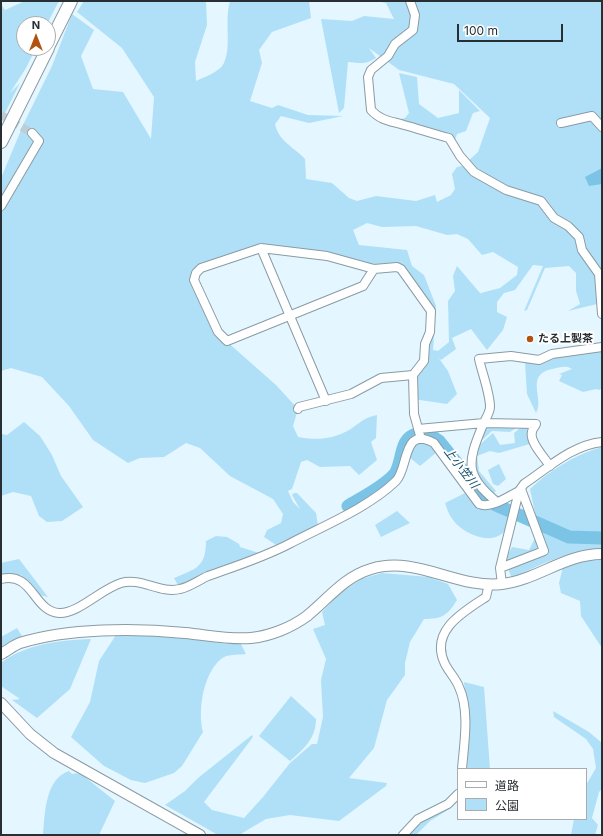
<!DOCTYPE html>
<meta charset="utf-8">
<style>
body{margin:0}
#map{position:relative;width:603px;height:836px;overflow:hidden;background:#e4f6ff;font-family:Inter,"Noto Sans JP",sans-serif}
canvas{display:block}
.frame{position:absolute;inset:0;border:2px solid #282f32;pointer-events:none}
.legend{position:absolute;left:457px;top:768px;width:130px;height:52px;box-sizing:border-box;background:#fff;border:1px solid #a9acad;margin:0;padding:5px 7px;list-style:none;font-size:12px;color:#282f32}
.legend li{display:flex;align-items:center;gap:8px;height:20px}
.legend b{width:20px;border:1px solid #a9acad}
.north{position:absolute;left:16px;top:16px;width:40px;height:40px;box-sizing:border-box;background:#fff;border:1px solid #a9acad;border-radius:50%;rotate:0deg;font-size:11px;font-weight:700;line-height:16px;text-align:center;color:#282f32}
.north::after{content:'';display:block;margin:auto;width:14px;height:18px;background:#b2520f;clip-path:polygon(50% 0,100% 100%,50% 72%,0 100%)}
.scale{position:absolute;left:457px;top:24px;width:106px;height:18px;box-sizing:border-box;border:2px solid #282f32;border-top:0;padding-left:5px;font-size:12px;line-height:14px;white-space:nowrap;color:#282f32;-webkit-text-stroke:3px #fff;paint-order:stroke}
</style>
<div id="map">
<canvas width="603" height="836"></canvas>
<div class="frame"></div>
<ul class="legend">
<li><b style="height:5px;background:#fff"></b>道路</li>
<li><b style="height:11px;background:#b0e0f7"></b>公園</li>
</ul>
<div class="north">N</div>
<div class="scale">100 m</div>
</div>
<script>
const g = document.querySelector('canvas').getContext('2d');
g.lineJoin = 'round';
function paint(path, color) {
  g.fillStyle = color;
  g.fill(path, 'evenodd');
}
function strokePath(path, color, width, dash) {
  g.strokeStyle = color;
  g.lineWidth = width;
  g.lineCap = dash ? 'butt' : 'round';
  g.setLineDash(dash || []);
  g.stroke(path);
}
function label(font, color, halo, rows, align = 'center') {
  g.font = font + ' Inter,"Noto Sans JP",sans-serif';
  g.lineWidth = 4;
  g.setLineDash([]);
  g.textBaseline = 'middle';
  g.strokeStyle = halo;
  g.fillStyle = color;
  for (const [text, x, y, turn = 0] of rows) {
    g.save();
    g.translate(x, y);
    g.rotate((+turn || 0) * Math.PI / 180);
    g.textAlign = isNaN(turn) ? turn : align;
    if (halo) g.strokeText(text, 0, 0);
    g.fillText(text, 0, 0);
    g.restore();
  }
}
const green = new Path2D(`
 M25 1H59L47 24H24V48H36L26 68 10 93 20 83 1 121V4L5 10Z
 M84 1H206L207 25 195 62 196 81C204 77 220 72 224 63 232 45 224 22 230 1H309L311 18 272 32 259 50 262 63 250 101 272 108 278 105 308 115 343 116 309 123 281 116 275 124C279 142 294 147 305 159L306 179 332 183 349 198 357 201 376 196 416 201 435 195 437 202 451 195 455 189 452 174 457 167 462 166 484 172 467 162 478 152 490 118 454 84 399 70 369 48 376 58C365 65 361 63 348 62L344 108 339 113 321 19 352 21 364 16 394 19 386 3 376 1H602V308L600 294 597 304 568 311 580 304 576 291V273L569 266 545 268 527 310 524 311 543 266 533 265 515 290 504 293 497 302V312L507 317 503 330 487 350 471 329 452 338 456 349 441 360 438 357 448 371 457 394 447 404 413 399V375L425 361 431 311 401 269H374L327 256 262 248 206 266 194 279 225 340 276 385 298 409 293 426 298 437C318 441 338 439 355 426 365 419 365 418 377 415L376 438 371 442 377 460 359 475 350 466 320 467 307 460 301 462 292 489 288 491 293 502 300 509 292 495 294 493H297L316 513 318 526 276 545 264 537 267 530 281 523 283 514 273 499 230 476 200 448 186 443 164 457 140 458 128 463 93 440 69 406 42 377 11 368 1 371V178L24 123 52 66 72 14 94 30 81 56 93 89 123 92 151 139 154 97 122 48 77 12ZM367 223 382 227 416 226 447 235 457 234 468 239 482 255 493 252 518 267 517 275 500 288 481 293 483 294 480 293 457 266 453 276 455 291 448 301 449 342 438 351 433 350 436 306 424 275 412 266 407 250 359 245 353 230Z
 M399 73 417 77 419 104 438 118 459 113V90L480 111 473 113 466 131 457 134 455 140 394 121 405 118 409 113Z
 M602 348V388L599 390 596 389 583 392 559 381 562 375 559 374 572 369 568 367C562 366 558 368 552 369 524 375 545 399 536 413L527 394 525 363H540L548 358Z
 M24 422 40 436 52 455 61 476 83 507 62 521 47 522 39 516 31 496 13 492 1 496V434L7 435Z
 M484 424H534L533 443 499 453 490 451 477 456 479 471 496 491 493 494 487 490 485 485 477 477 474 465 476 448 493 433 500 445 515 443 514 433 520 428 518 427 510 432 492 431 478 444Z
 M422 442 431 446 437 452 420 466 409 457 410 448Z
 M602 447V549C576 547 536 567 512 578 506 566 505 558 512 547L529 550 539 530 558 529 536 518 530 489C549 471 576 454 602 447Z
 M499 464 506 479 498 486 493 484 488 470Z
 M465 493 481 509 497 508 509 516C507 523 507 532 500 535 485 544 462 532 453 520 449 515 447 509 445 503Z
 M397 511 410 523 381 537 375 525Z
 M216 536 227 537 239 544 240 547 259 553 273 548 180 589 174 578C195 569 206 568 206 541Z
 M19 559 48 597 40 595 21 575H1V563Z
 M602 560V648L581 616 580 601 561 593 559 583 563 567 582 561Z
 M382 573 429 577 448 584 457 600C447 616 442 619 424 619L410 642 405 663V675L387 700 374 748 349 778 387 783 386 786 339 821 290 815 266 819 239 835H218L165 805 185 791 198 778 252 735 253 737 204 802 212 810 244 818 263 797 290 763 312 744H317L323 717 321 680 326 659 313 629 325 625 322 612 338 595 361 579Z
 M17 628 22 636 1 647V637Z
 M116 635 179 637 227 644 240 642 246 654C240 655 230 654 224 657 204 669 197 710 203 732L182 766 174 773 145 783 131 780 104 766 71 737 90 702 99 661Z
 M91 639 70 689 37 718 12 700 20 699 1 686V663C25 644 61 640 91 639Z
 M464 682 484 687 490 769H467L469 731Z
 M291 696 316 719C316 738 304 749 290 761L259 736Z
 M553 711 589 732 602 743V789L599 792 592 818 598 825 595 835H571L574 819H586V785L596 768 593 749 586 739 554 717Z
 M69 771 72 774 80 773 115 801 99 835H43C45 813 45 779 69 771Z
 M445 807 451 808 430 821 416 835H407L426 819Z`);
const water = new Path2D(`
 M602 168V184L589 186 585 177Z`);
const river = new Path2D(`
 M348 506C363 497 382 488 394 475 404 463 398 438 417 434 426 433 432 436 439 441L480 492 496 505 569 537 602 538`);
const minorTunnel = new Path2D(`
 M1 115 32 133`);
const minor = new Path2D(`
 M410 1 415 15 413 30 395 44 388 56 371 70 368 77 371 110C381 121 391 121 404 125 419 129 433 134 449 138L460 156 474 172 506 190 541 201 554 218 568 226 579 237 582 250 599 274 602 314
 M561 123 592 116 602 127
 M1 206 39 141 32 133
 M261 248 326 401
 M374 269 363 286 227 341 218 332 194 280 196 273 201 268 261 248 327 256 374 269 397 267 401 269 431 311 430 332 425 344 424 361 413 375
 M298 409 299 407 351 394 381 378 413 375 414 414 421 439
 M418 429 484 423 536 424C535 427 532 429 532 432 529 442 545 458 550 466
 M497 502C465 476 467 463 482 427 484 421 490 413 490 407 490 393 482 373 479 359L511 356 539 360 552 354 602 347
 M500 568 544 551 521 489
 M1 579C33 571 33 611 59 613 78 614 101 589 121 583 141 577 160 594 180 589 190 587 199 580 208 576 236 566 262 558 289 544 323 526 368 508 396 481 409 468 402 425 434 443L479 504C491 509 507 497 519 491
 M502 584 500 568 519 491 524 484C548 468 572 445 602 442
 M462 769C464 744 470 711 459 687 456 679 449 672 445 664 429 631 463 612 486 597L489 584
 M403 835 418 819 448 804 458 794`);
const tertiary = new Path2D(`
 M1 654C7 651 14 645 20 643 68 628 135 628 185 633 207 635 229 640 251 638 271 636 292 627 307 616 328 599 344 577 371 569 416 555 457 589 502 584 537 580 565 554 602 554
 M1 703 30 734 54 753 200 835`);
const secondary = new Path2D(`
 M48 47 71 1
 M1 142 48 48`);
const markers = [
 [530,339,4,"#b2520f"]
];
const poiNames = [
 ["たる上製茶",538,339]
];
const waterNames = [
 ["上小笠川",461,468,52]
];
paint(green, '#b0e0f7');
paint(water, '#7bc4e5');
strokePath(river, '#7bc4e5', 13);
strokePath(minorTunnel, '#beced6', 8, [8, 4]);
strokePath(minor, '#8a9ba3', 10);
strokePath(tertiary, '#8a9ba3', 12);
strokePath(secondary, '#8a9ba3', 14);
strokePath(minor, '#fff', 8);
strokePath(tertiary, '#fff', 10);
strokePath(secondary, '#fff', 12);
for (const [x, y, r, color] of markers) {
  const dot = new Path2D();
  dot.arc(x, y, r, 0, 2 * Math.PI);
  g.fillStyle = color;
  g.fill(dot);
  strokePath(dot, '#fff', 1.5);
}
label('bold 11px', '#282f32', '#fff', poiNames, 'left');
label('italic 12px', '#124f66', '#fff', waterNames);
</script>
